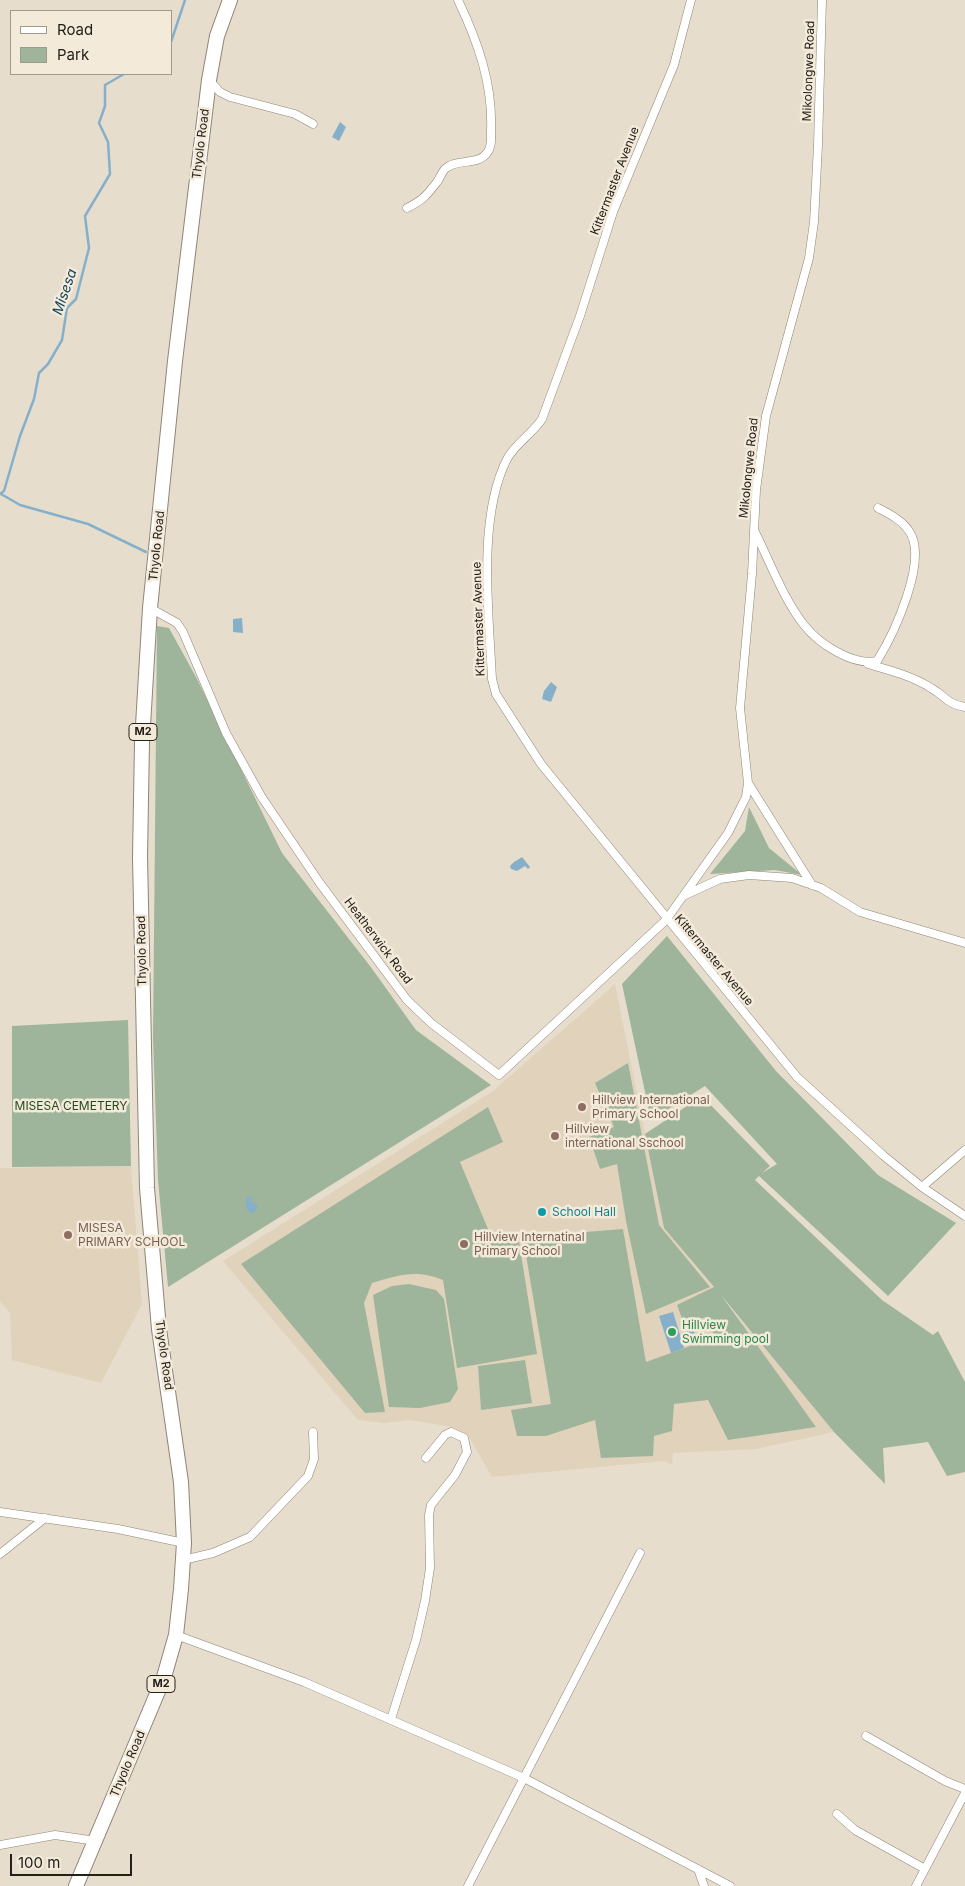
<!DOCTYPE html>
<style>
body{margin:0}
#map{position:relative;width:965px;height:1886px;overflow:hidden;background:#e7ddcd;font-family:Inter,sans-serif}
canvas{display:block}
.legend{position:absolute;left:10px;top:10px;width:162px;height:65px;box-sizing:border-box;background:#f4eada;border:1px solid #a0998d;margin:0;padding:6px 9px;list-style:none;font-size:15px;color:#23201a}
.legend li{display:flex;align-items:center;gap:10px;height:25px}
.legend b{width:25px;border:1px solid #a0998d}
.scale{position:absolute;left:10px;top:1854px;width:122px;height:22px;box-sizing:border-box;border:2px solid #23201a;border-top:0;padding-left:6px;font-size:15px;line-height:18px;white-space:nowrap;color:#23201a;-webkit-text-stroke:4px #f4eada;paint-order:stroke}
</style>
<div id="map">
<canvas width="965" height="1886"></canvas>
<ul class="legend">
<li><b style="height:6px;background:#fff"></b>Road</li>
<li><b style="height:14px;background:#9eb59b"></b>Park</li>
</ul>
<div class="scale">100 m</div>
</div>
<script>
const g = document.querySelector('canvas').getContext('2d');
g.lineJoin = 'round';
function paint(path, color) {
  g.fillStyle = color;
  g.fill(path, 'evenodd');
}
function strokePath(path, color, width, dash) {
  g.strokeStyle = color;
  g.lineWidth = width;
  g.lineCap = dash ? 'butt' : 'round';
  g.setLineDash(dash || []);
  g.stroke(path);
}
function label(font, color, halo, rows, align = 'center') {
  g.font = font + ' Inter,sans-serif';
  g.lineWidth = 5;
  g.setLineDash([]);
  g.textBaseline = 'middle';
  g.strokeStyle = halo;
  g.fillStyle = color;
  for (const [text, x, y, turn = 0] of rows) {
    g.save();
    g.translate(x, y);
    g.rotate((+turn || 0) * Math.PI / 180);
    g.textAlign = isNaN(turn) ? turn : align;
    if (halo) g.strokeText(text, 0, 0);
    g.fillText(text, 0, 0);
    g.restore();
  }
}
const built = new Path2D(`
 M615 984 664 1228 834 1432 756 1449 673 1453 672 1464 664 1461 492 1477 468 1435 447 1426 410 1420 384 1423 358 1420 223 1261 493 1091Z
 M131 1166 142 1304 101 1383 12 1360 10 1313 0 1302V1168Z`);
const green = new Path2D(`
 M157 626 169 628 196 677 282 853 370 966 416 1030 491 1085 168 1287 158 1180 153 1038Z
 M749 807 769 848 802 875 775 870 710 874 745 831Z
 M667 936 776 1071 878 1175 956 1223 888 1296 759 1176 755 1180 882 1300 933 1335 938 1331 965 1382V1472L947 1476 928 1442 883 1448 885 1484 834 1432 721 1295 816 1427 728 1440 708 1400 674 1404 672 1431 654 1436 653 1456 601 1458 595 1420 546 1436H517L511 1410 551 1404 523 1237 623 1229 646 1362 715 1337 706 1317 684 1324 677 1305 714 1287 664 1228 645 1134 702 1096 770 1166 762 1173 777 1164 705 1086 651 1120 622 984Z
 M128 1020 131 1166 12 1167V1026Z
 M628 1063 659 1225 710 1287 646 1314 626 1221 617 1164 600 1169 589 1137 614 1127 595 1083Z
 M488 1107 503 1142 460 1162 493 1241 519 1242 537 1354 457 1368 443 1280C416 1269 399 1275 372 1283L364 1303 385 1412 365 1413 241 1264Z
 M409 1284 436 1290 444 1299 458 1389 450 1402 420 1408 389 1407 373 1295 392 1286Z
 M525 1360 532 1403 481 1410 478 1366Z`);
const water = new Path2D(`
 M340 122 346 127 339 141 332 137Z
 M242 618 243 633 233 632V619Z
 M551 682 557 687 551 702 542 699 544 691Z
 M522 857 530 867 528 869 525 866 517 871 511 869 510 866 514 862Z
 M251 1196 252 1202 258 1205 256 1211 252 1213 246 1209V1198Z
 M673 1312 684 1348 671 1353 659 1316Z
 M693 1329 697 1338 685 1341 682 1332Z`);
const stream = new Path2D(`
 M171 42 185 0
 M0 494 4 491 20 436 34 399 39 373 48 364 62 340 67 308 76 299 89 248 85 216 110 174 108 142 99 123 105 106V85L124 74
 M1 494 20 505 88 524 146 552`);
const street = new Path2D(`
 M691 0 674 65 613 212 580 316 542 419C532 434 516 443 507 459 477 518 489 614 492 679L496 694 541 764 797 1077 884 1156 922 1187 965 1216
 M209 80 220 92 230 97 295 114 313 124
 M407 208C423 200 426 196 437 182 440 178 442 172 445 169 456 158 478 166 487 153 492 147 491 139 491 131 493 84 478 42 458 0
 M755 532C770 562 783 598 804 625 819 644 853 666 877 661 894 634 929 559 909 531 902 520 889 514 878 508
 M150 608 177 623 183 632 226 733 261 796 319 882 407 1000 431 1023 499 1075 666 920 728 833 746 797 748 783 740 708 752 574 756 490 766 416 809 258 814 222 818 145 822 0
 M868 664C889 670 912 676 931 688 947 697 945 703 965 707
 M748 783 812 885
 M683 896 720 879 749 875 792 878 821 888 860 912 965 943
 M922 1187 965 1150
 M0 1512 118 1529 184 1543
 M0 1554 45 1518
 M183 1560 213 1553 250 1537 308 1476 314 1459 313 1432
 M176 1635 304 1682 524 1778 730 1886
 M391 1719 416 1640 425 1601 430 1568 429 1515 431 1505 455 1475 467 1452 464 1438 451 1432 445 1435 426 1458
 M866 1736 945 1781 965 1789
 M837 1814 855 1830 925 1869
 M0 1845 55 1835 96 1841
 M698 1869 704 1886
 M468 1886 640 1553
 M916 1886 965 1793`);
const highway = new Path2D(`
 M76 1886 164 1677 176 1635 181 1589 184 1543 181 1482 159 1329 147 1188 140 857 142 742 150 608 175 361 209 80 217 36 230 0`);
const markers = [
 [582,1107,5,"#8d6e63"],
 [555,1136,5,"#8d6e63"],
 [542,1212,5,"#0f9aa8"],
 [68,1235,5,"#8d6e63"],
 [464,1244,5,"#8d6e63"],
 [672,1332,5,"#2e9e5b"]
];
const shields = [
 [143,732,28],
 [161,1684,28]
];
const shieldNames = [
 ["M2",143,732],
 ["M2",161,1684]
];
const streetNames = [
 ["Mikolongwe Road",809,71,-88],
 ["Thyolo Road",201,144,-83],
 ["Kittermaster Avenue",615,181,-69],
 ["Mikolongwe Road",749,468,-84],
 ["Thyolo Road",157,546,-84],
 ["Kittermaster Avenue",479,619,-92],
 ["Heatherwick Road",378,941,53],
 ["Thyolo Road",142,951,-91],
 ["Kittermaster Avenue",714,960,50],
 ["Thyolo Road",164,1355,82],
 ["Thyolo Road",128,1764,-67]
];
const educationNames = [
 ["Hillview International",592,1100],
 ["Primary School",592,1114],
 ["Hillview",565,1129],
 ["international Sschool",565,1143],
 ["MISESA",78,1228],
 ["PRIMARY SCHOOL",78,1242],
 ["Hillview Internatinal",474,1237],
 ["Primary School",474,1251]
];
const parkNames = [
 ["MISESA CEMETERY",71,1106]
];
const cultureNames = [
 ["School Hall",552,1212]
];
const leisureNames = [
 ["Hillview",682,1325],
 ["Swimming pool",682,1339]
];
const waterNames = [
 ["Misesa",65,292,-71]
];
paint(built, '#e1d2bc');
paint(green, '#9eb59b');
paint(water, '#86b0ca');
strokePath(stream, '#86b0ca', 2.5);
strokePath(street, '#8e8576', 9);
strokePath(highway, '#8e8576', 16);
strokePath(street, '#fff', 8);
strokePath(highway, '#fff', 14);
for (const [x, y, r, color] of markers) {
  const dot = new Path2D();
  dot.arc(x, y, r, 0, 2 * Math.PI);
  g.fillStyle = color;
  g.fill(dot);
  strokePath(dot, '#f4eada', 2);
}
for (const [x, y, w] of shields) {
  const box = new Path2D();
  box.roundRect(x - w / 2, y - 8.5, w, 17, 4);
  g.fillStyle = '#f4eada';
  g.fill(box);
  strokePath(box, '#23201a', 1);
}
label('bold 11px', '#23201a', null, shieldNames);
label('12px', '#23201a', '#f4eada', streetNames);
label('12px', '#785e54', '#f4eada', educationNames, 'left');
label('12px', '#224c1e', '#f4eada', parkNames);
label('12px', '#0d838f', '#f4eada', cultureNames, 'left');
label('12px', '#27864d', '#f4eada', leisureNames, 'left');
label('italic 14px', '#0e445f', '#f4eada', waterNames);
</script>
